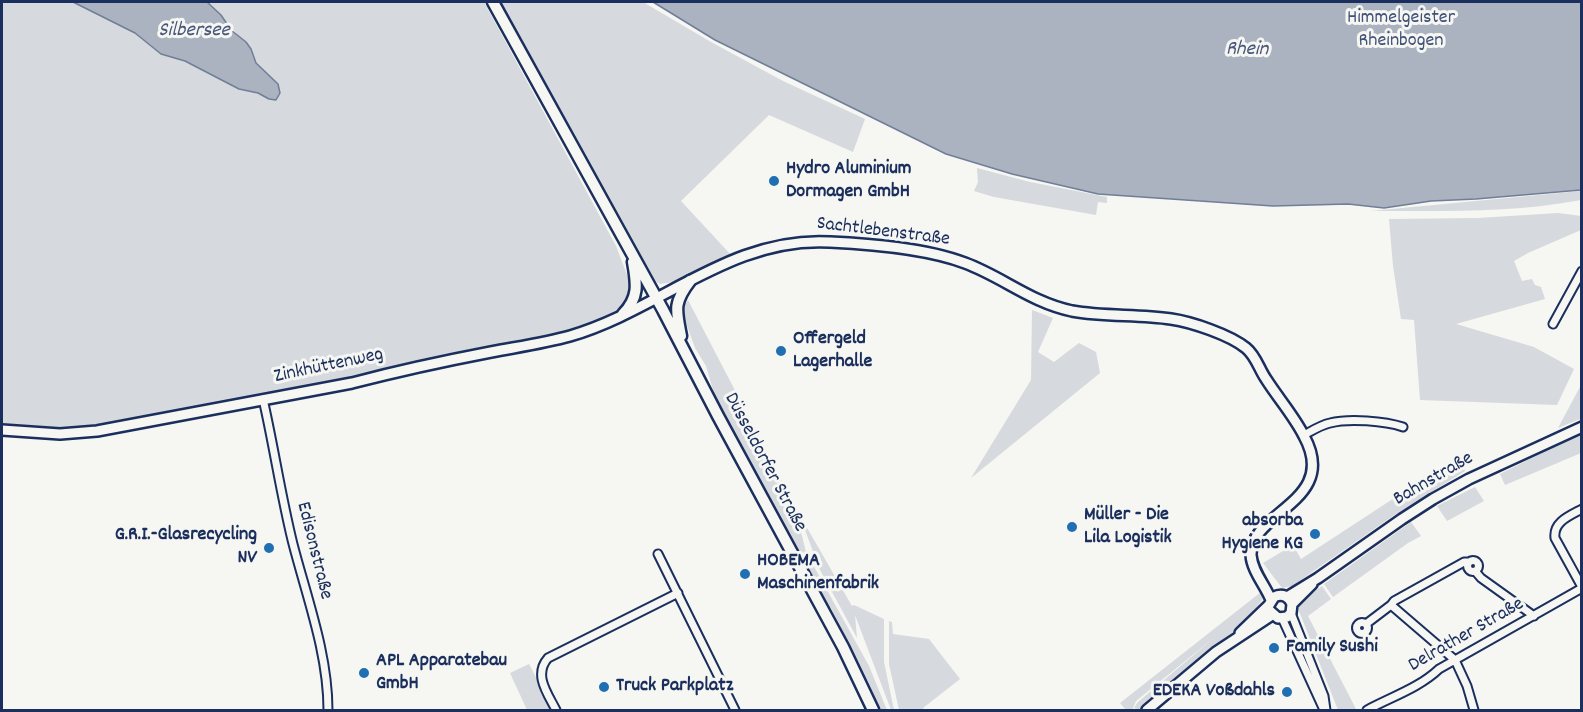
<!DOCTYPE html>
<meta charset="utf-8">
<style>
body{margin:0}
#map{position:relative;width:1583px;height:712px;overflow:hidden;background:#f6f6f2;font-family:Dekko,sans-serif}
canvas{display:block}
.frame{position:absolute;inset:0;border:3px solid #1b2f5e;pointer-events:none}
</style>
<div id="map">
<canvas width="1583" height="712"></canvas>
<div class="frame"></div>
</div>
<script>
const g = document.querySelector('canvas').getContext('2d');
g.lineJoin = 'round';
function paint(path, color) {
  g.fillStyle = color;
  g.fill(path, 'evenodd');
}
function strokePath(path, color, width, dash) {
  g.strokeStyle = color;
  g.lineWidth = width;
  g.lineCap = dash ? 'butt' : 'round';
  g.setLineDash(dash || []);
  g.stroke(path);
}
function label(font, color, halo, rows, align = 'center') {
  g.font = font + ' Dekko,sans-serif';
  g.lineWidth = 6;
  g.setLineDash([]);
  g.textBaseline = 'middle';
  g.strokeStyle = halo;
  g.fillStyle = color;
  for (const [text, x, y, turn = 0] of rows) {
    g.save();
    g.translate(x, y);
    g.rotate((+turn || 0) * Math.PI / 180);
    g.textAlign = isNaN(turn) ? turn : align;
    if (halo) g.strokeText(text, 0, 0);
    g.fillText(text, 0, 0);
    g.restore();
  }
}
const green = new Path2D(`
 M2 2H73L135 33 161 54 185 61 239 89 258 93 269 99 261 69 256 63 251 49 207 2H484L616 246 629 280 630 292 632 293C619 314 595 327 570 333 555 336 544 336 529 342L85 429 2 426Z
 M487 2H489L618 240 616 241Z
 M501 2H643L711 42 783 81 865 119 853 152 769 115 681 201 732 256 673 282 660 284 654 280 568 130Z
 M977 168 1030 182 1107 197V203L1098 202 1096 215 994 197 974 191 978 182Z
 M1581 191V200C1512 213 1441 211 1371 211Z
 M1558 213 1581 216V230L1528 253 1514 261 1522 281 1532 279 1535 285 1541 287 1545 299 1456 324 1534 347 1574 369 1557 405 1420 400 1414 320 1401 319 1393 266 1389 219 1478 218Z
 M688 300 794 504 806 552 869 666 887 710H879L831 608 825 605 718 407 706 366 695 348 686 323 684 314 685 304Z
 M1032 310 1053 318 1038 352 1054 362 1079 343 1096 352 1100 373 971 478 1031 380Z
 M1581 385V415L1580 419 1558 428Z
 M1581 433V453L1505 485 1500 474Z
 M1460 455 1465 471 1393 516 1292 586 1282 588 1263 563 1293 545 1301 559Z
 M1475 487 1484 501 1447 521 1437 506Z
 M1411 522 1421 536 1408 543 1333 597 1324 584Z
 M806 526 852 606 854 605 884 619V662L894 710H891L855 615 857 638 819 568 804 527Z
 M1322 586 1331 599 1308 616 1356 709 1353 710H1338L1299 611V603Z
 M1261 592 1262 600 1255 609 1259 610 1140 710 1134 708 1138 702 1216 636 1136 701 1132 710H1126L1120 703Z
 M889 621 892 622 893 634 929 639 960 679 923 708 924 710H899L889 664Z
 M529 664 553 710H527L510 673Z`);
const water = new Path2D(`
 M73 2H207L221 15 231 30 246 42 251 49 256 63 278 84 280 93 276 100 269 99 258 93 239 89 185 61 161 54 135 33Z
 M653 2H1581V190L1476 199 1431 201 1384 208 1348 204 1273 206 1098 194 1012 174 946 154 715 40Z`);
const street = new Path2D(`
 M1553 324 1582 271
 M263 399C274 447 281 496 293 544 307 598 328 654 328 710
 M1304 435C1313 430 1321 425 1330 423 1349 418 1385 421 1403 427
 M1582 509C1569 516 1553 522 1555 538L1582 587
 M658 554 735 710
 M1467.5 566a5.5 5.5 0 1 1 11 0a5.5 5.5 0 1 1-11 0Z
 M1475 571 1481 578 1534 616
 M1391 605 1455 660 1467 686 1474 710
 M1291 613 1324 696 1326 710
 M1282 618 1324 710
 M1356.5 628a5.5 5.5 0 1 1 11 0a5.5 5.5 0 1 1-11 0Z
 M1366 624 1391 605 1394 601 1464 562H1469
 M556 710C548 694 533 675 548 658L678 593
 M1367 710C1391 697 1419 688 1439 669L1582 588`);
const secondary = new Path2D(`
 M2 430 60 434 97 431 352 383C398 371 444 361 491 352 517 347 545 343 570 336 660 310 731 236 830 242 871 244 926 248 965 263 1003 277 1030 302 1072 311 1105 317 1138 314 1171 319 1192 322 1230 335 1246 348 1256 356 1259 369 1266 379 1278 398 1294 416 1304 436 1340 502 1250 511 1251 555 1252 571 1265 585 1271 600
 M1287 597 1318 578 1402 519 1433 499 1469 479 1582 427
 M1270 611 1278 618 1287 617 1291 613 1292 604 1312 584
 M1240 633 1269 605 1274 597C1282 593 1289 596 1292 604
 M1147 710 1216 652 1272 615`);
const primary = new Path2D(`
 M493 2 663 310 718 416 843 647 873 710
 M623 314C639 298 637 284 633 262
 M681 336C676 310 673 303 690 281`);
const markers = [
 [774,181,6,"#1f6fb2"],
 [781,351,6,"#1f6fb2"],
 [1072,527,6,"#1f6fb2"],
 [1315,534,6,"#1f6fb2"],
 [269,548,6,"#1f6fb2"],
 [745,574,6,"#1f6fb2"],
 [1274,648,6,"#1f6fb2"],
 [364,673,6,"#1f6fb2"],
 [604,687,6,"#1f6fb2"],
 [1287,692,6,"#1f6fb2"]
];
const parkNames = [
 ["Himmelgeister",1401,19],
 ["Rheinbogen",1401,42]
];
const poiNames = [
 ["Hydro Aluminium",786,170],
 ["Dormagen GmbH",786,193],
 ["Offergeld",793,340],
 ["Lagerhalle",793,363],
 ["Müller - Die",1084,516],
 ["Lila Logistik",1084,539],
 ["absorba",1303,522,"right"],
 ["Hygiene KG",1303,545,"right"],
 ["G.R.I.-Glasrecycling",257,536,"right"],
 ["NV",257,559,"right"],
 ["HOBEMA",757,562],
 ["Maschinenfabrik",757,585],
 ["Family Sushi",1286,648],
 ["APL Apparatebau",376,662],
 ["GmbH",376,685],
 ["Truck Parkplatz",616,687],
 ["EDEKA Voßdahls",1275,692,"right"]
];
const streetNames = [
 ["Sachtlebenstraße",883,233,7],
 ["Zinkhüttenweg",329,367,-12],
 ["Düsseldorfer Straße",764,463,62],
 ["Bahnstraße",1434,480,-30],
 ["Edisonstraße",313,551,76],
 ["Delrather Straße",1467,636,-30]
];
const waterNames = [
 ["Silbersee",194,32],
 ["Rhein",1247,51,1]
];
paint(green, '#d6d9dd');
paint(water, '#abb2c0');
strokePath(water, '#717e99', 1.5);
strokePath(street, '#1b2f5e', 11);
strokePath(secondary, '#1b2f5e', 14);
strokePath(primary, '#1b2f5e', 15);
strokePath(street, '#f6f6f2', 7);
strokePath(secondary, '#f6f6f2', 9);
strokePath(primary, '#f6f6f2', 10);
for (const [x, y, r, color] of markers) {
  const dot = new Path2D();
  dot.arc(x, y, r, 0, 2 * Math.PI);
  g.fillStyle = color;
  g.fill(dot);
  strokePath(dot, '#f6f6f2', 2);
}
label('20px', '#405177', '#f6f6f2', parkNames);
label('bold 20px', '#1b2f5e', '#f6f6f2', poiNames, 'left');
label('20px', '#1b2f5e', '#f6f6f2', streetNames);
label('italic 21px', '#46567b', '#f6f6f2', waterNames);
</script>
